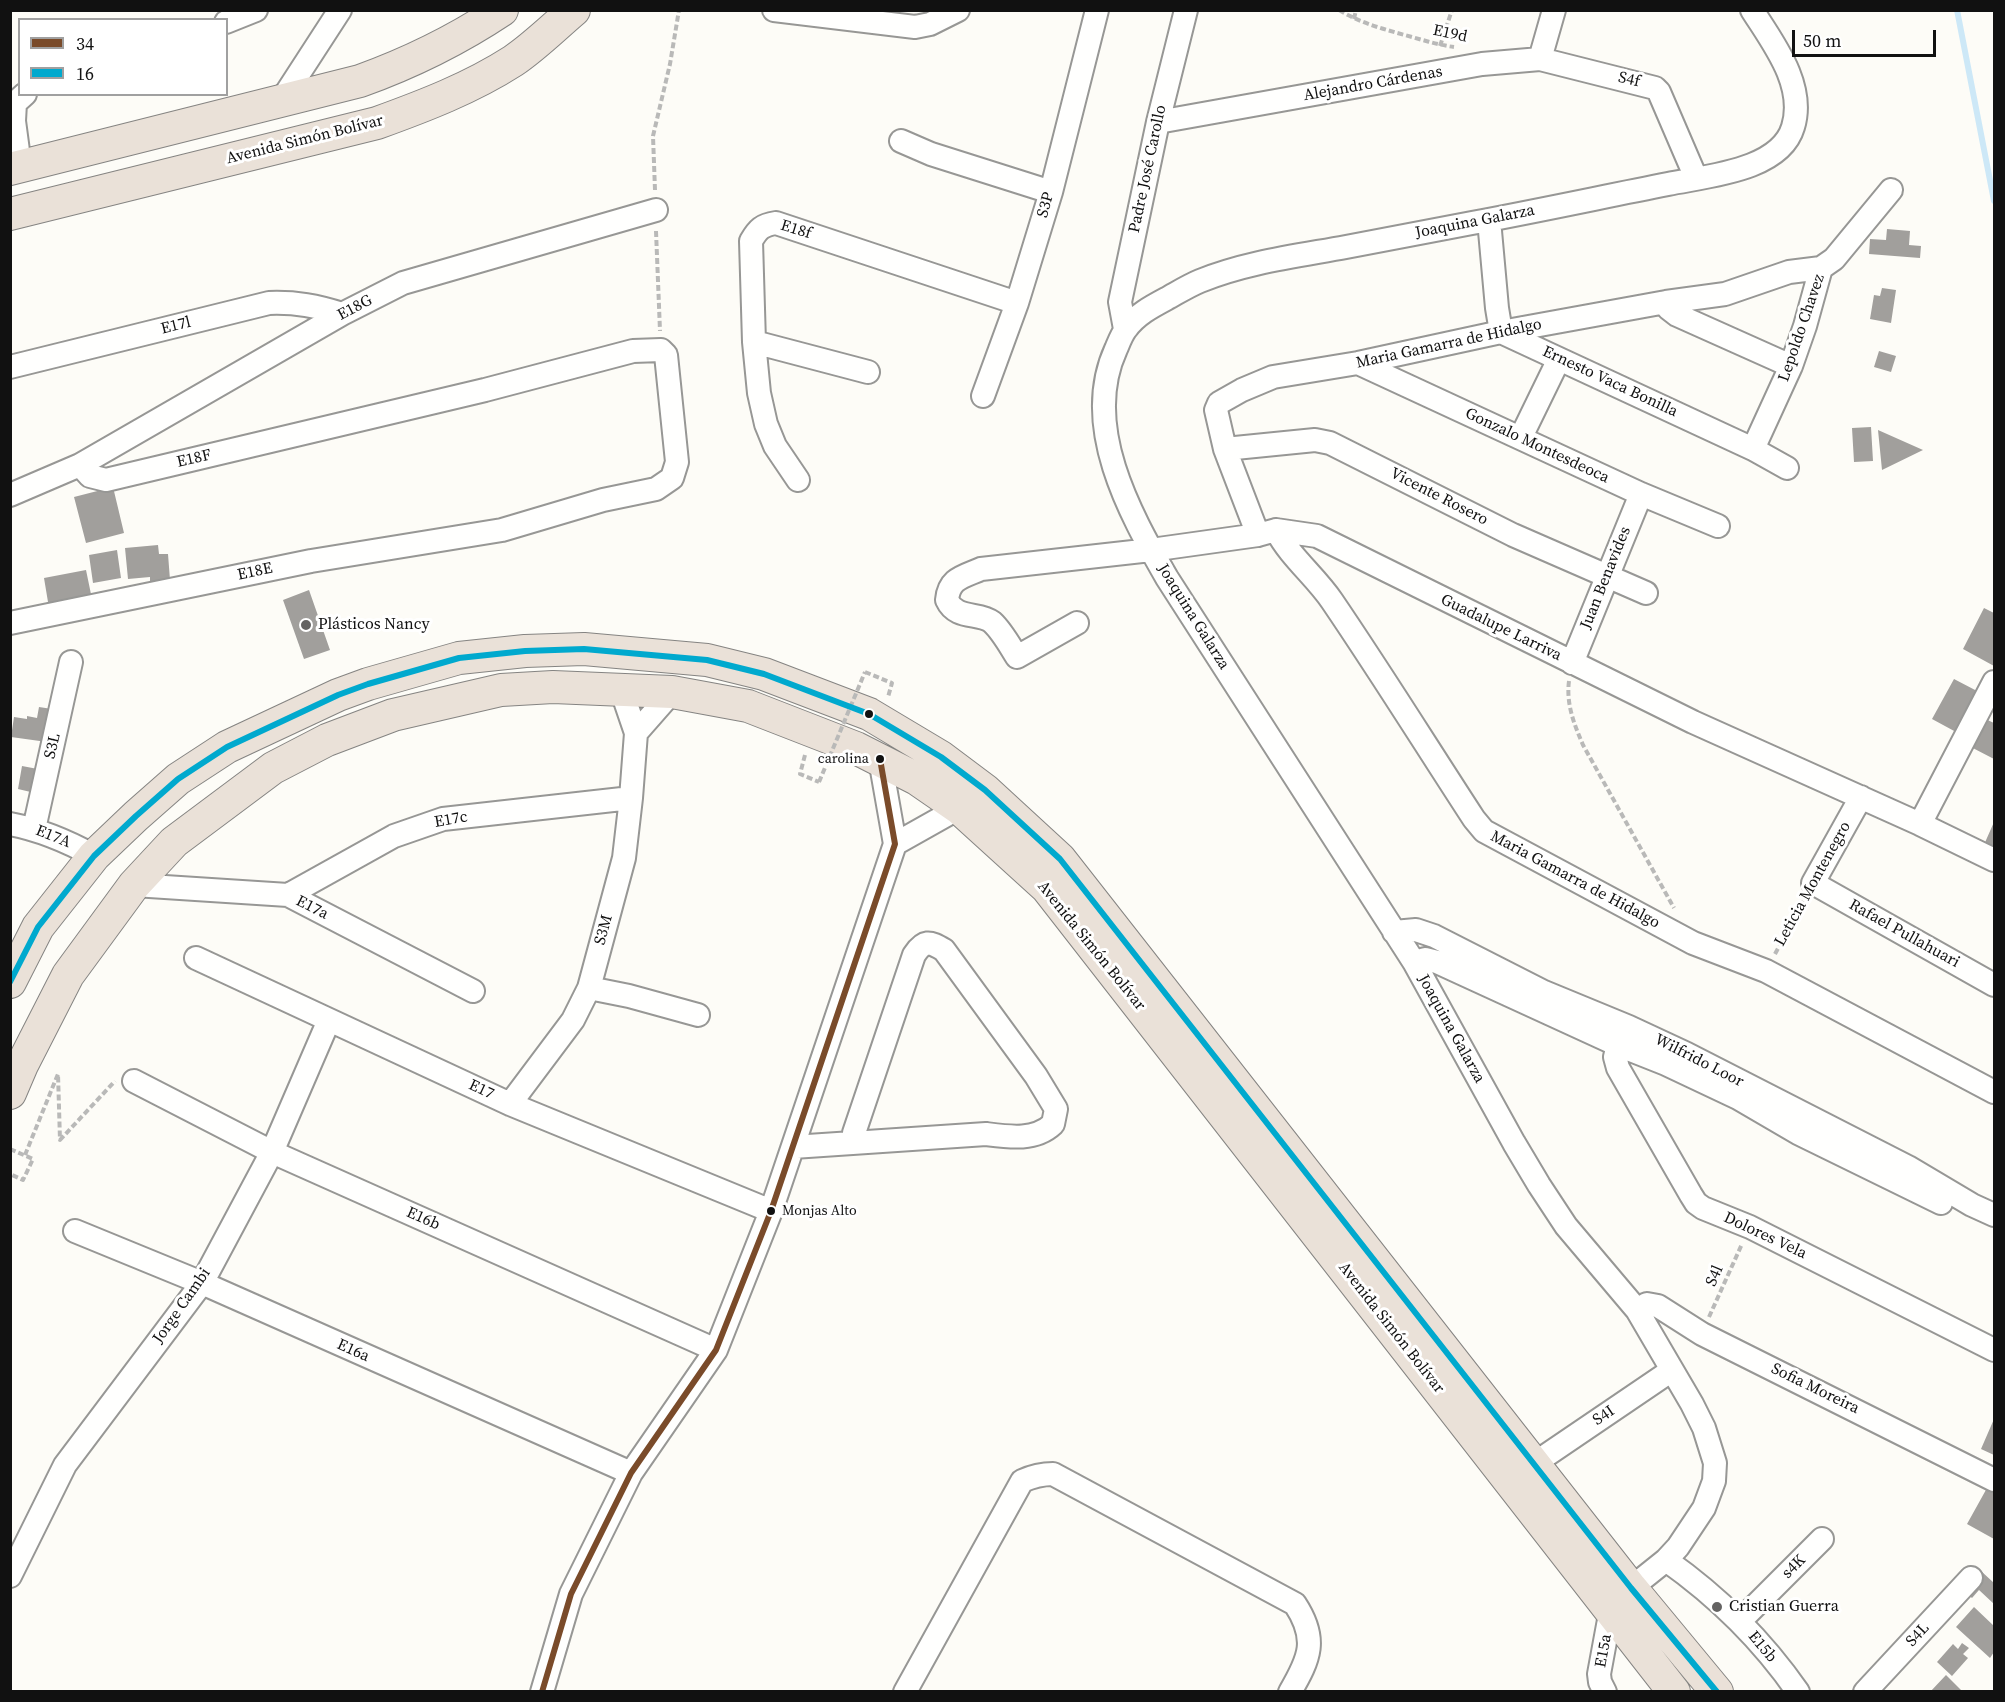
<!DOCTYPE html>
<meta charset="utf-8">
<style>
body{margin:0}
#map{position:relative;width:2005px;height:1702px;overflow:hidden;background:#fdfcf7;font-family:"Source Serif 4",serif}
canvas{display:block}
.frame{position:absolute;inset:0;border:12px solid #111;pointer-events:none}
.legend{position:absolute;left:18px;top:18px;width:210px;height:78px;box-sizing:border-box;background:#fff;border:2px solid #a0a0a0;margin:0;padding:8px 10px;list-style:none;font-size:18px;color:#111}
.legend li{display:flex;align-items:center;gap:12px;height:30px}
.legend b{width:30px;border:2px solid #a0a0a0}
.scale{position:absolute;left:1792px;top:30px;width:144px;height:27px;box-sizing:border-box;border:3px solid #111;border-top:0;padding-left:8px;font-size:18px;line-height:21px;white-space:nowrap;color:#111;-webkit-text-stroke:4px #fff;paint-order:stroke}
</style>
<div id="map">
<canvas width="2005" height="1702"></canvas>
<div class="frame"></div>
<ul class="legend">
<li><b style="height:8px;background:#7a4b2a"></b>34</li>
<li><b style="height:8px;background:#00a9ce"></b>16</li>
</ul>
<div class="scale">50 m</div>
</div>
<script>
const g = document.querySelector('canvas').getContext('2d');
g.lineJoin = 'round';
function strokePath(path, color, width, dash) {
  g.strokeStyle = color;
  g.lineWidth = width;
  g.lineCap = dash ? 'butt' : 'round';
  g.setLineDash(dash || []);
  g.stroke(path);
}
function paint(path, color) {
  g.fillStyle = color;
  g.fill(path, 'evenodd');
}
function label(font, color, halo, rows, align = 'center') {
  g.font = font + ' "Source Serif 4",serif';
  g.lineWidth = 6;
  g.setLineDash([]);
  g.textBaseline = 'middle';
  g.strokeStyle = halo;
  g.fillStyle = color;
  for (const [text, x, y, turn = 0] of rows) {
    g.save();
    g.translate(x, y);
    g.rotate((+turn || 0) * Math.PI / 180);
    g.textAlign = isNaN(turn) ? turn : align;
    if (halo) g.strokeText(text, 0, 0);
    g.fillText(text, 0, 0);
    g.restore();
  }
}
const stream = new Path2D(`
 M1957 10 1994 201`);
const building = new Path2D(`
 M1887 229 1910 231 1909 245 1921 246 1920 258 1869 254 1870 239 1886 240Z
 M1882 288 1896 290 1891 323 1870 319 1874 295 1880 296Z
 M1879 351 1896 356 1891 372 1874 367Z
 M1871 427 1873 461 1854 462 1852 428Z
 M1878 430 1923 450 1882 470Z
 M113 487 124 533 86 543 74 497Z
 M158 545 159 554H168L170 580 150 582V577L128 579 125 548Z
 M117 550 121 578 93 583 89 555Z
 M86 570 92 599 49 608 44 578Z
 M309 590 330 650 304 659 283 600Z
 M1984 608 1994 613V666L1963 649Z
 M1954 679 1977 691 1956 732 1932 719Z
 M39 707 52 709 47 742 11 737 14 717 27 719V716L37 718Z
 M1981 717 1994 723V759L1967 745Z
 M22 766 43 770 39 794 18 789Z
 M1994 822V853L1983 847Z
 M1994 1419V1455L1981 1449Z
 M1987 1488 1994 1492V1539L1967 1524Z
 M1981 1571 1994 1583V1604L1979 1590 1972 1598 1964 1591Z
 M1974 1607 1994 1626V1652L1990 1658 1956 1627Z
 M1962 1643 1969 1648 1963 1654 1968 1658 1952 1676 1937 1662 1953 1644 1958 1649Z
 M1946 1675 1963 1692H1930Z`);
const path = new Path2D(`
 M1339 10C1362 24 1387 30 1412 37 1426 41 1439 45 1454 47
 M1354 19 1356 10
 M1440 46 1452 10
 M655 190 653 136 670 64 679 10
 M656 231 660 331
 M865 672 892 683 888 697
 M1569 681C1566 704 1574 724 1583 745L1674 908
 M805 755 800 774 819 782
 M1775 954 1804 900
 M10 1149 33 1159 23 1180 10 1174
 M25 1155 58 1074 60 1140 115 1081
 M1709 1317 1742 1244`);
const minor = new Path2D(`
 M774 10 915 27 930 24 958 10
 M226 22 256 10
 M1540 59 1554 10
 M281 101 340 10
 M1158 122 1482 64 1540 59 1655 88 1659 92 1696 178
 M901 141 931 154 1051 192
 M20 166 14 121 15 103 25 94
 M1489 220 1497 308 1501 332
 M1666 302 1668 308 1677 315 1791 366
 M1125 329 1120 302 1158 122 1186 10
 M1501 332 1753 449 1787 468
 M754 342 868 372
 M1358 363 1641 494 1718 526
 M10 367 269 303C296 302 317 306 342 314
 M983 396 1017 303 1051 192 1097 10
 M1521 437 1559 359
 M1225 449 1315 440 1330 443 1513 535 1646 593
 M1753 449 1791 366 1805 326 1821 268 1834 259 1891 190
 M80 465 342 314 403 283 656 210
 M798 480 775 446 766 424 759 393 754 342 751 241C758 229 762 225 776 223L1017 303
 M10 495 80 465 90 476 106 480 485 390 633 351 661 350 666 355 677 462 672 478 656 489 603 500 502 530 311 561 10 623
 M1276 530C1290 557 1315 576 1332 601 1381 673 1427 747 1474 819L1484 831 1693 943 1766 971 1994 1092
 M1258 535 1225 449 1216 410 1219 403 1242 390 1273 377 1358 363 1501 332 1666 302 1725 294 1789 272 1821 268
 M1077 623 1017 657C1010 646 1002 631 992 622 979 612 956 620 947 600 949 578 963 577 981 569L1151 550 1258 535 1276 530 1317 536 1693 722 1920 824 1994 860
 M1572 663 1641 494
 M636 733 672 692
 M1861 797 1813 883 1994 985
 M10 824C41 830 67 841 94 856
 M1920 824 1994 682
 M34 829 71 662
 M895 844 959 808
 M134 885 288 895 473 991
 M288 895 394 836 443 819 631 798
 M1394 932 1416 930 1434 936 1544 992 1629 1027 1687 1054 1908 1167 1972 1205 1994 1215
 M196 958 510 1104 771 1211
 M1414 962 1425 959 1437 962 1618 1045 1666 1064 1738 1098 1798 1133 1941 1203
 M589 988 629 996 698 1015
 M1618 1045 1615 1057 1618 1068 1691 1195 1696 1203 1703 1208 1750 1227 1994 1350
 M134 1081 272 1152 716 1350
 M510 1104 573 1020 589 988 624 858 631 798 636 733 621 689
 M793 1147 986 1134C1009 1137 1035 1141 1053 1124L1056 1109 1036 1076 944 950C929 941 924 940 914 955L854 1133 853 1143
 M75 1231 202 1283 631 1473
 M1637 1310 1647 1304 1658 1306 1702 1334 1994 1480
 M1535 1463 1672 1370
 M1666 1560C1717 1596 1762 1640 1798 1692
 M10 1576 65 1465 202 1283 272 1152 329 1020
 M1631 1588 1666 1560 1678 1547 1704 1508 1714 1481 1715 1463 1704 1428 1692 1404 1637 1310 1566 1226 1539 1185 1514 1143 1414 962 1167 578C1129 512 1081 425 1116 349 1119 342 1122 334 1126 329 1136 315 1151 307 1166 299 1177 293 1188 286 1200 281 1247 262 1297 256 1346 247 1388 239 1430 231 1472 223 1537 211 1602 197 1668 184 1706 176 1780 171 1793 127 1806 85 1773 43 1752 10
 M1740 1621 1822 1539
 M542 1692 571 1594 631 1473 716 1350 771 1211 895 844 880 759
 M905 1692 1022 1481C1033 1476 1041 1474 1053 1474L1295 1604C1318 1639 1310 1658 1290 1692
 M1605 1692 1600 1682 1599 1674 1611 1609
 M1865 1692 1971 1578`);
const highway = new Path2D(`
 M10 169 360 81C410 63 457 40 502 10
 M10 214 377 123C424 106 471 88 513 61 534 47 554 27 574 10
 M10 982 38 927 94 856 136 816 178 779 227 747 338 695 368 684 459 658 525 651 584 649 707 660 764 674 869 714 941 757 985 790 1060 859 1631 1588 1717 1692
 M10 1093 22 1065 68 975 134 885 174 842 273 768 327 740 393 715 501 690 553 687 672 692 748 706 856 748 917 779 959 808 1047 888 1674 1692`);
const pathBridge = new Path2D(`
 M819 782 865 672`);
const bus1 = new Path2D(`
 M542 1692 571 1594 631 1473 716 1350 771 1211 895 844 880 759`);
const bus2 = new Path2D(`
 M10 982 38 927 94 856 136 816 178 779 227 747 338 695 368 684 459 658 525 651 584 649 707 660 764 674 869 714 941 757 985 790 1060 859 1631 1588 1717 1692`);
const markers = [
 [306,625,6,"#646362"],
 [869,714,5,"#111"],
 [880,759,5,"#111"],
 [771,1211,5,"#111"],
 [1717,1607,6,"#646362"]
];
const busNames = [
 ["carolina",869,759],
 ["Monjas Alto",782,1211,"left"]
];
const streetNames = [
 ["E19d",1450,34,12],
 ["S4f",1629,80,13],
 ["Alejandro Cárdenas",1373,84,-10],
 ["Avenida Simón Bolívar",305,140,-14],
 ["Padre José Carollo",1148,169,-78],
 ["S3P",1046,205,-74],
 ["Joaquina Galarza",1475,222,-11],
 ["E18f",796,230,17],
 ["E18G",355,308,-28],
 ["E17l",176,326,-14],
 ["Lepoldo Chavez",1802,328,-71],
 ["Maria Gamarra de Hidalgo",1449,344,-12],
 ["Ernesto Vaca Bonilla",1610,382,25],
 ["Gonzalo Montesdeoca",1537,446,25],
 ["E18F",194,459,-13],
 ["Vicente Rosero",1439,497,27],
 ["E18E",255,572,-12],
 ["Juan Benavides",1606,578,-68],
 ["Joaquina Galarza",1193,617,58],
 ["Guadalupe Larriva",1501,628,26],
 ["S3L",53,746,-77],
 ["E17c",451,820,-10],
 ["E17A",53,837,22],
 ["Maria Gamarra de Hidalgo",1575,880,28],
 ["Leticia Montenegro",1813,884,-61],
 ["E17a",312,908,27],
 ["S3M",604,930,-75],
 ["Rafael Pullahuari",1904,934,29],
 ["Avenida Simón Bolívar",1091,946,51],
 ["Joaquina Galarza",1451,1029,61],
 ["Wilfrido Loor",1699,1061,27],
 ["E17",481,1090,25],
 ["E16b",423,1219,24],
 ["Dolores Vela",1765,1236,25],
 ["S4l",1715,1276,-66],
 ["Jorge Cambi",182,1306,-55],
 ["Avenida Simón Bolívar",1391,1328,52],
 ["E16a",353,1351,24],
 ["Sofia Moreira",1815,1389,26],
 ["S4I",1604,1416,-34],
 ["s4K",1794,1567,-45],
 ["S4L",1918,1635,-47],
 ["E15b",1762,1647,50],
 ["E15a",1604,1651,-80]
];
const poiNames = [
 ["Plásticos Nancy",318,625],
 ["Cristian Guerra",1729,1607]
];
strokePath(stream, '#cde8f7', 6);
paint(building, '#a19f9c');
strokePath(minor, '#979795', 26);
strokePath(highway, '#858482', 34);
strokePath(path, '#b9b9b8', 4, [6, 3]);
strokePath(minor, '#fffffe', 22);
strokePath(highway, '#eae1d8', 32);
strokePath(pathBridge, '#b9b9b8', 4, [6, 3]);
strokePath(bus1, '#7a4b2a', 6);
strokePath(bus2, '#00a9ce', 6);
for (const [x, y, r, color] of markers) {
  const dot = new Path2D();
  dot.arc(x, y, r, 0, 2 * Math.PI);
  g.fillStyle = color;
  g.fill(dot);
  strokePath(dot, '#fff', 2);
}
label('14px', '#111', '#fff', busNames, 'right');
label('16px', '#111', '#fff', streetNames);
label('16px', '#111', '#fff', poiNames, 'left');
</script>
